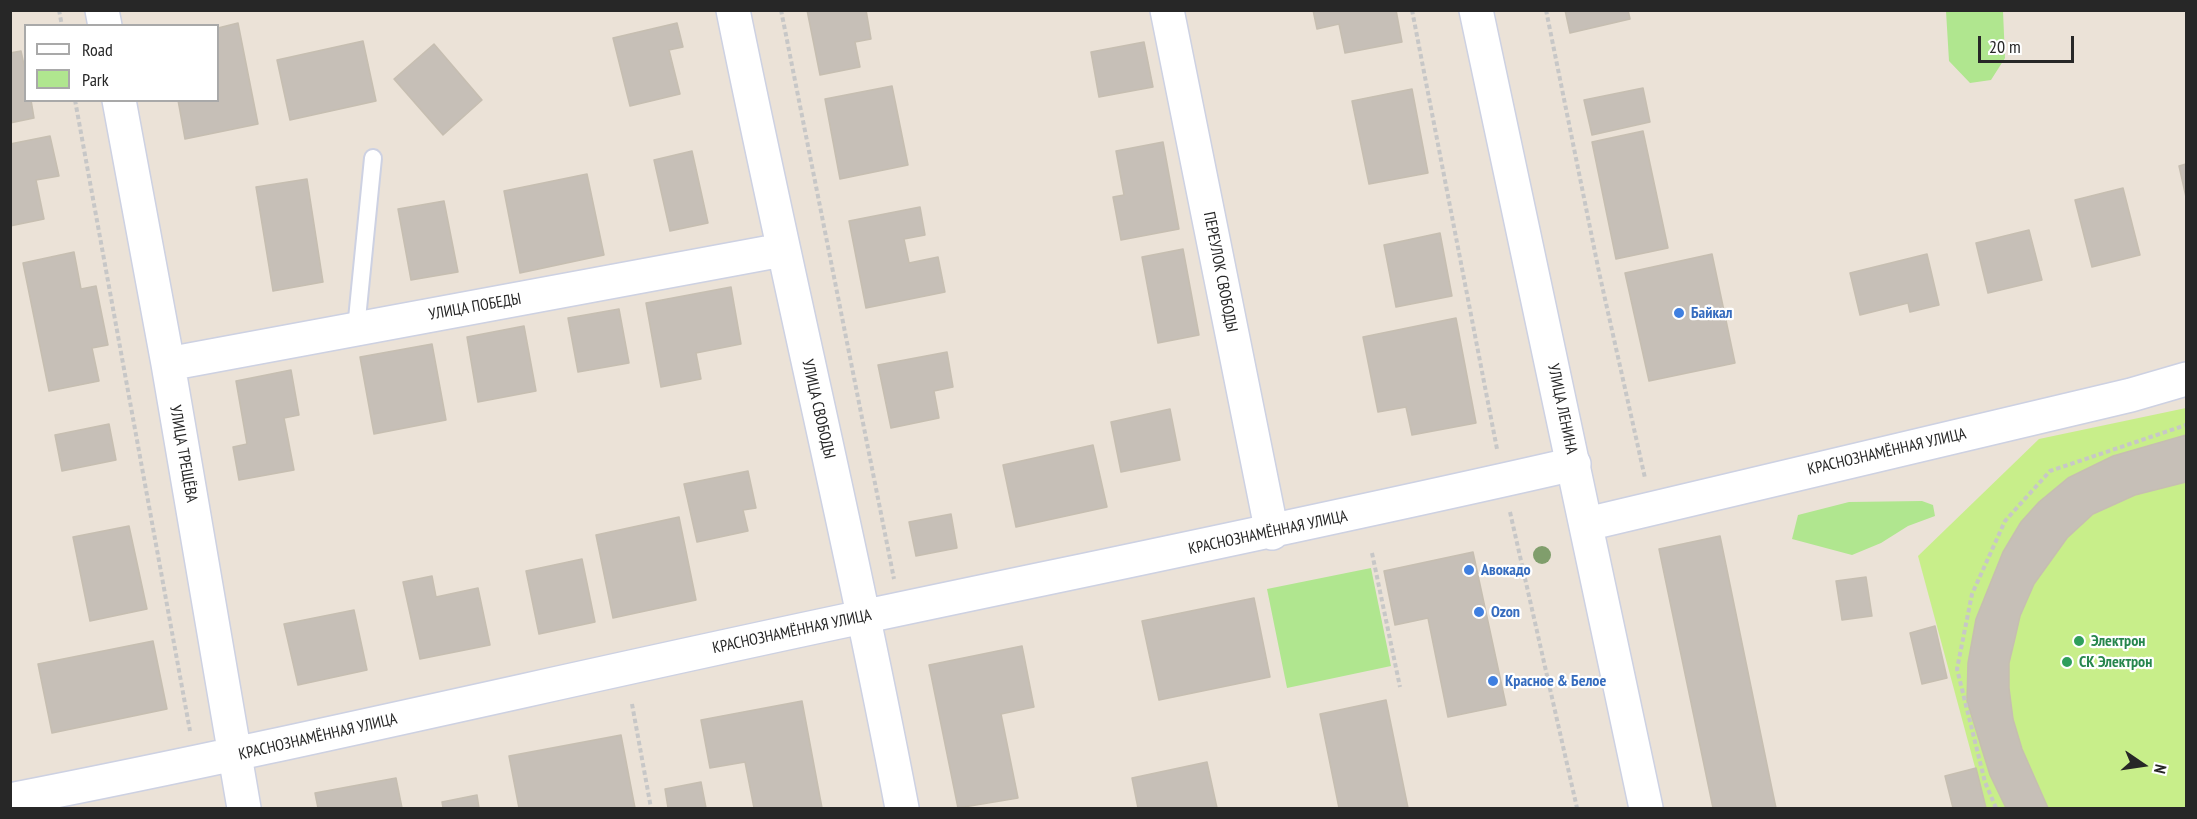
<!DOCTYPE html>
<meta charset="utf-8">
<style>
body{margin:0}
#map{position:relative;width:2197px;height:819px;overflow:hidden;background:#ebe2d7;font-family:"PT Sans Narrow",sans-serif}
canvas{display:block}
.frame{position:absolute;inset:0;border:12px solid #272727;pointer-events:none}
.legend{position:absolute;left:24px;top:24px;width:195px;height:78px;box-sizing:border-box;background:#fff;border:2px solid #a9a9a9;margin:0;padding:8px 10px;list-style:none;font-size:18px;color:#272727}
.legend li{display:flex;align-items:center;gap:12px;height:30px}
.legend b{width:30px;border:2px solid #a9a9a9}
.north{position:absolute;left:2113px;top:735px;width:60px;height:60px;-webkit-text-stroke:4px #fff;paint-order:stroke;rotate:103deg;font-size:16px;font-weight:700;line-height:24px;text-align:center;color:#272727}
.north::after{content:'';display:block;margin:auto;width:21px;height:27px;background:#272727;clip-path:polygon(50% 0,100% 100%,50% 72%,0 100%)}
.scale{position:absolute;left:1978px;top:36px;width:96px;height:27px;box-sizing:border-box;border:3px solid #272727;border-top:0;padding-left:8px;font-size:18px;line-height:21px;white-space:nowrap;color:#272727;-webkit-text-stroke:4px #fff;paint-order:stroke}
</style>
<div id="map">
<canvas width="2197" height="819"></canvas>
<div class="frame"></div>
<ul class="legend">
<li><b style="height:8px;background:#fff"></b>Road</li>
<li><b style="height:16px;background:#b0e68f"></b>Park</li>
</ul>
<div class="north">N</div>
<div class="scale">20 m</div>
</div>
<script>
const g = document.querySelector('canvas').getContext('2d');
g.lineJoin = 'round';
function paint(path, color) {
  g.fillStyle = color;
  g.fill(path, 'evenodd');
}
function strokePath(path, color, width, dash) {
  g.strokeStyle = color;
  g.lineWidth = width;
  g.lineCap = dash ? 'butt' : 'round';
  g.setLineDash(dash || []);
  g.stroke(path);
}
function label(font, color, halo, rows, align = 'center') {
  g.font = font + ' "PT Sans Narrow",sans-serif';
  g.lineWidth = 4.5;
  g.setLineDash([]);
  g.textBaseline = 'middle';
  g.strokeStyle = halo;
  g.fillStyle = color;
  for (const [text, x, y, turn = 0] of rows) {
    g.save();
    g.translate(x, y);
    g.rotate((+turn || 0) * Math.PI / 180);
    g.textAlign = isNaN(turn) ? turn : align;
    if (halo) g.strokeText(text, 0, 0);
    g.fillText(text, 0, 0);
    g.restore();
  }
}
const green = new Path2D(`
 M1946 11H2003L2005 58 1991 80 1970 83 1949 61Z
 M1922 501 1933 505 1935 516 1908 526 1881 543 1852 555 1792 539 1798 515 1849 502Z
 M1371 568 1391 666 1287 688 1267 589Z`);
const pitch = new Path2D(`
 M2186 408V808H1986L1918 556 2039 439Z`);
const building = new Path2D(`
 M807 10H866L871 39 855 42 860 67 820 75Z
 M1313 10H1396L1402 42 1345 53 1339 24 1317 29Z
 M1565 10H1628L1630 19 1570 33Z
 M238 23 258 124 185 139 178 100H218V28Z
 M677 23 683 47 669 50 680 94 630 106 613 38Z
 M363 41 376 101 290 120 277 60Z
 M1144 42 1153 87 1099 97 1091 52Z
 M434 44 482 100 443 135 394 79Z
 M21 51 26 74V100H31L34 118 10 123V53Z
 M892 86 908 165 840 179 825 99Z
 M1643 88 1650 122 1592 135 1584 100Z
 M1412 89 1428 173 1369 184 1352 101Z
 M1643 131 1668 248 1616 259 1592 142Z
 M50 136 59 176 36 180 44 219 10 226V144Z
 M1163 142 1179 229 1121 240 1113 197 1124 195 1116 151Z
 M692 151 708 223 670 231 654 160Z
 M2186 164V197L2179 166Z
 M587 174 604 255 520 273 504 191Z
 M307 179 323 282 273 291 256 187Z
 M2123 188 2140 255 2092 267 2075 200Z
 M444 201 458 272 411 280 398 209Z
 M920 207 925 235 904 239 909 263 938 257 945 292 866 308 849 221Z
 M2029 230 2042 280 1988 293 1976 243Z
 M1440 233 1452 296 1396 307 1384 245Z
 M1183 249 1199 335 1158 343 1142 257Z
 M74 252 81 289 96 286 108 345 92 348 99 381 49 391 23 263Z
 M1712 254 1735 363 1649 381 1625 273Z
 M1927 254 1939 305 1910 312 1908 303 1860 315 1850 273Z
 M731 287 741 344 696 353 701 379 661 387 646 303Z
 M619 309 629 363 578 372 568 318Z
 M1456 318 1476 423 1412 435 1406 407 1378 412 1363 337Z
 M524 326 536 391 478 402 467 337Z
 M432 344 446 420 374 434 360 357Z
 M947 352 953 387 934 391 939 418 891 428 878 365Z
 M291 370 299 415 284 418 294 470 239 480 233 447 247 444 236 381Z
 M1170 409 1180 460 1121 472 1111 422Z
 M109 424 116 460 62 471 55 435Z
 M2186 435V482L2135 495 2093 514 2067 538 2034 584 2020 616 2015 638 2009 663V688L2013 719 2022 749 2048 808H2006L1990 775 1967 701 1968 663 1976 619 2003 552 2021 522 2039 502 2068 478 2113 456Z
 M1093 445 1107 507 1016 527 1003 465Z
 M748 471 756 508 743 510 748 531 697 542 684 484Z
 M951 514 957 548 916 556 909 522Z
 M679 517 696 600 613 618 596 535Z
 M129 526 147 609 90 621 73 537Z
 M1720 536 1772 789 1776 808H1713L1659 549Z
 M1473 552 1506 705 1448 717 1428 618 1395 625 1384 571Z
 M582 559 595 622 539 634 526 571Z
 M432 576 436 597 478 588 490 645 420 659 403 582Z
 M1866 577 1872 616 1842 620 1836 581Z
 M1254 598 1270 677 1159 700 1142 621Z
 M354 610 367 670 298 685 284 624Z
 M1935 626 1947 678 1922 684 1910 633Z
 M153 641 167 709 52 733 38 664Z
 M1022 646 1034 707 1001 714 1018 798 958 808 929 665Z
 M1386 700 1408 808H1339L1320 714Z
 M802 701 822 808H754L745 762 710 768 701 720Z
 M621 735 635 808H519L509 756Z
 M1207 762 1217 808H1138L1132 778Z
 M1976 768 1986 808H1953L1945 776Z
 M396 778 402 808H318L315 793Z
 M701 782 706 808H668L665 789Z
 M477 795 479 808H443L442 802Z`);
const path = new Path2D(`
 M59 10 62 26
 M781 10 894 579
 M1412 10 1497 449
 M1546 10 1599 272 1645 478
 M75 100 190 731
 M1510 512 1577 808
 M1372 553 1400 687
 M632 704 651 808
 M1996 808 1985 782 1957 669 1972 594 2005 521 2050 471 2186 425`);
const service = new Path2D(`
 M356 329 373 158`);
const minor = new Path2D(`
 M102 10 105 26
 M733 10C787 277 851 541 902 808
 M1167 10 1272 533
 M119 100 168 364 244 808
 M168 364 782 250
 M1587 524 2131 395 2186 379
 M10 800C297 744 581 676 867 616 1103 566 1339 518 1574 464`);
const tertiary = new Path2D(`
 M1476 10 1646 808`);
const trees = [
 [1542,555]
];
const markers = [
 [1679,313,6,"#3f7fe0"],
 [1469,570,6,"#3f7fe0"],
 [1479,612,6,"#3f7fe0"],
 [2079,641,6,"#2e9e5b"],
 [2067,662,6,"#2e9e5b"],
 [1493,681,6,"#3f7fe0"]
];
const streetNames = [
 ["ПЕРЕУЛОК СВОБОДЫ",1220,272,79],
 ["УЛИЦА ПОБЕДЫ",475,307,-10],
 ["УЛИЦА СВОБОДЫ",818,409,77],
 ["УЛИЦА ЛЕНИНА",1562,409,78],
 ["КРАСНОЗНАМЁННАЯ УЛИЦА",1887,452,-13],
 ["УЛИЦА ТРЕЩЁВА",183,454,80],
 ["КРАСНОЗНАМЁННАЯ УЛИЦА",1268,533,-12],
 ["КРАСНОЗНАМЁННАЯ УЛИЦА",792,632,-12],
 ["КРАСНОЗНАМЁННАЯ УЛИЦА",318,737,-13]
];
const shopNames = [
 ["Байкал",1691,313],
 ["Авокадо",1481,570],
 ["Ozon",1491,612],
 ["Красное & Белое",1505,681]
];
const leisureNames = [
 ["Электрон",2091,641],
 ["СК Электрон",2079,662]
];
paint(green, '#b0e68f');
paint(pitch, '#c8ee8a');
paint(building, '#c6bfb7');
strokePath(building, '#c6beb1', 1.5);
strokePath(service, '#cdd1e2', 20);
strokePath(minor, '#cdd1e2', 36);
strokePath(tertiary, '#cdd1e2', 36);
strokePath(path, '#c7c7c7', 4, [4.5, 3]);
strokePath(service, '#fff', 16);
strokePath(minor, '#fff', 33);
strokePath(tertiary, '#fff', 33);
g.fillStyle = '#809e6c';
for (const [x, y] of trees) {
  g.beginPath();
  g.arc(x, y, 9, 0, 2 * Math.PI);
  g.fill();
}
for (const [x, y, r, color] of markers) {
  const dot = new Path2D();
  dot.arc(x, y, r, 0, 2 * Math.PI);
  g.fillStyle = color;
  g.fill(dot);
  strokePath(dot, '#fff', 2);
}
label('16px', '#272727', '#fff', streetNames);
label('bold 16px', '#366cbe', '#fff', shopNames, 'left');
label('bold 16px', '#27864d', '#fff', leisureNames, 'left');
</script>
